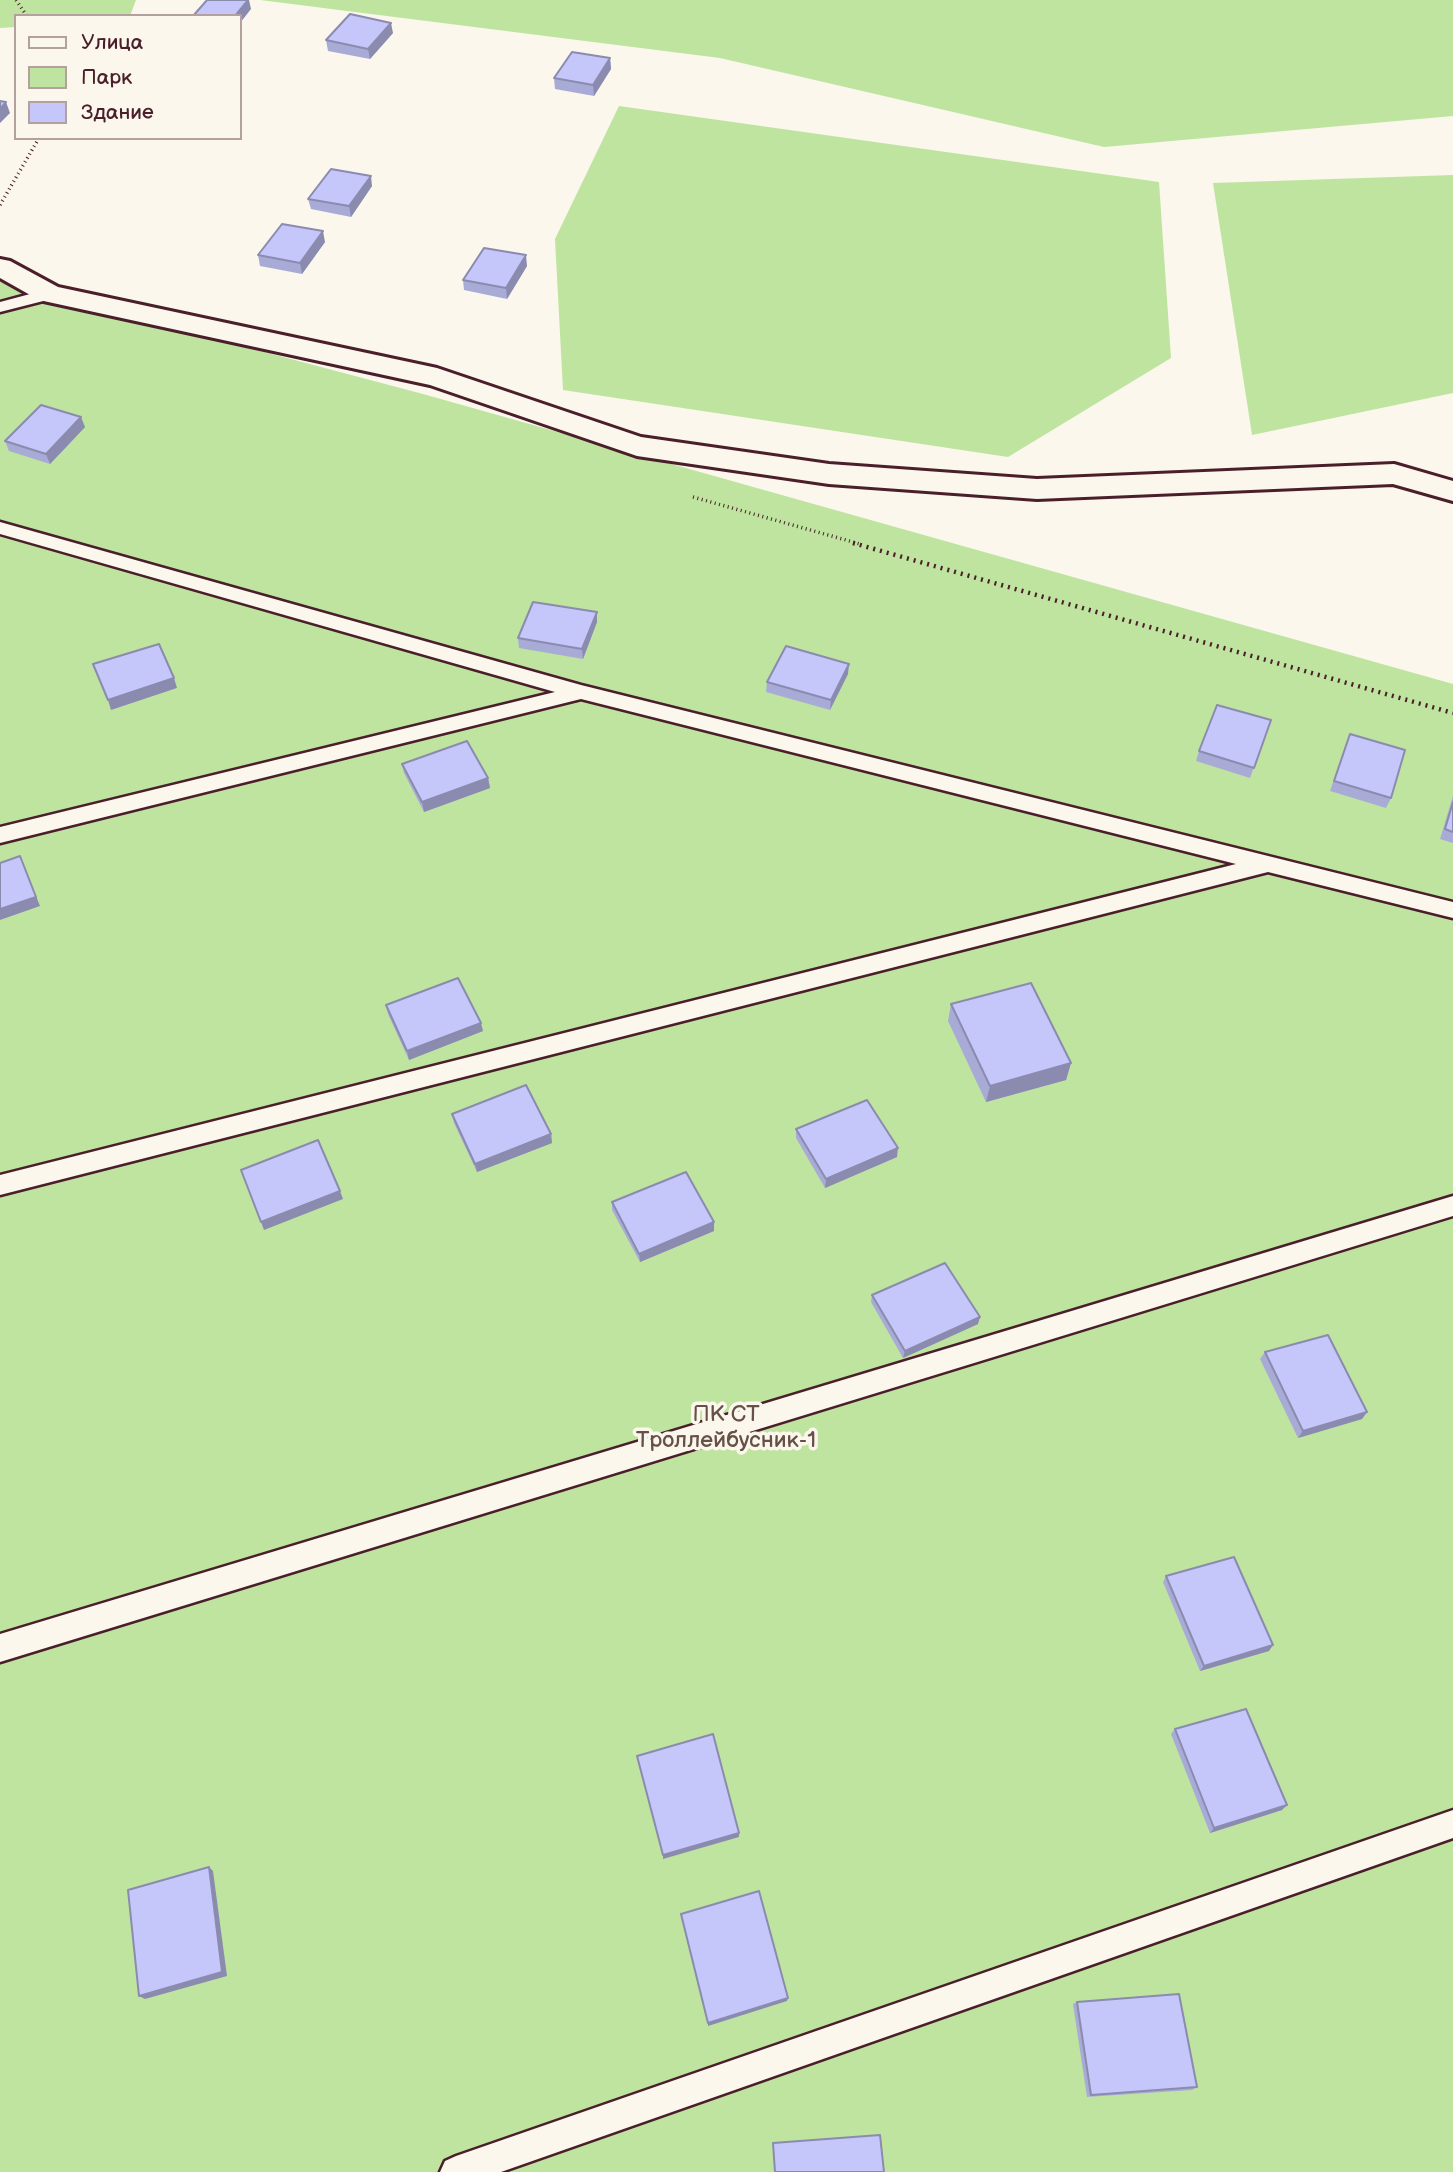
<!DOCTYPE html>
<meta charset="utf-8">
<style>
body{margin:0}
#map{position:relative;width:1453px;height:2172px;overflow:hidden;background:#fbf7ec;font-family:"Balsamiq Sans",sans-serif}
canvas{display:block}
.legend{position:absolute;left:14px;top:14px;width:228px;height:126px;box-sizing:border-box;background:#fbf7ec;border:2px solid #b4a19f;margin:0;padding:9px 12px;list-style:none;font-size:21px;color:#4a1f2b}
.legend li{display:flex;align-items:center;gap:14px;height:35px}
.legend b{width:35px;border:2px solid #b4a19f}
</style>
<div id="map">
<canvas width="1453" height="2172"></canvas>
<ul class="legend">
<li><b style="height:9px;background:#fbf7ec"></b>Улица</li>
<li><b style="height:19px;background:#bee4a0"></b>Парк</li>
<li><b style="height:19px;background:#c5c7fa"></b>Здание</li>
</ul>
</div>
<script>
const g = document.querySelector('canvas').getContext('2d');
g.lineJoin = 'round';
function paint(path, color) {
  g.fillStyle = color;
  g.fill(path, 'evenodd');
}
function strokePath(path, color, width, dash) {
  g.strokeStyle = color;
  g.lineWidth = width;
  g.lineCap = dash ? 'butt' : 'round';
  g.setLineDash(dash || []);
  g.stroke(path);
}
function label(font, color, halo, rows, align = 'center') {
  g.font = font + ' "Balsamiq Sans",sans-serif';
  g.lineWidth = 7;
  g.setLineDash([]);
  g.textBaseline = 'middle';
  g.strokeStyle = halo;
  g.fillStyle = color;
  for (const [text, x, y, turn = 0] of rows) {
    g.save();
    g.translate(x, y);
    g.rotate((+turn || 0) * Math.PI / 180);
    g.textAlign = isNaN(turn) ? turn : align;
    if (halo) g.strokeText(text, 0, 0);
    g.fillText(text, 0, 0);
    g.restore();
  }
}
const green = new Path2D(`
 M0 0H136L130 16H16V27L0 28Z
 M260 0H1453V116L1104 147 720 58Z
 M619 106 1159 182 1171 358 1008 457 563 390 555 239Z
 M1453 175V393L1252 435 1213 183Z
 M0 282 423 394 1453 684V2172H0Z`);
const pathFar1 = new Path2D(`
 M16 0 27 16
 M0 205 39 138
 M693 497 860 544`);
const path = new Path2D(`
 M853 543 1453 713`);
const lane = new Path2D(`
 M49 289 55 290 57 294 55 298 0 312V302Z
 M0 522 581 685 1453 902V918L1268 872 0 1195V1175L1236 864 581 699 0 843V827L555 692 0 534Z
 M1453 1196V1216L0 1662V1634Z
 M1453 1810V1838L501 2172H440L445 2161 456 2156Z`);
const street = new Path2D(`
 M0 259 10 261 58 287 437 368 641 437 829 464 1037 479 1394 464 1453 481V501L1393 484 1037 499 829 484 637 456 430 385 39 300 0 278Z`);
const wall = new Path2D(`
 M393 33 370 59 328 51 326 40Z
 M610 58 611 69 594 96 555 89 554 78Z
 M372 186 351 217 311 209 308 199Z
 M325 242 302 274 260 266 258 255Z
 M527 266 507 299 464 290 463 280Z
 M85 427 50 464 9 451 5 441Z
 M597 622 583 659 519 648 518 638Z
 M848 674 830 710 766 692 767 682Z
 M1271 720 1250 778 1196 761 1199 751Z
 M1346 744 1391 798 1386 808 1330 791Z
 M402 764 488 778 490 788 424 812 404 773Z
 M1453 796V843L1440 839Z
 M951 1004 1071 1063 1066 1080 986 1102 948 1021Z
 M386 1005 483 1031 409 1060 388 1014Z
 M452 1114 551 1134 552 1143 477 1172 454 1123Z
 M796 1129 897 1157 825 1188 796 1138Z
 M612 1202 714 1231 640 1262 612 1210Z
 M872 1295 978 1324 903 1358 871 1302Z
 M1265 1352 1367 1412 1362 1419 1298 1438 1260 1359Z
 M1166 1576 1269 1651 1200 1671 1163 1582Z
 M1175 1729 1282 1810 1210 1833 1171 1734Z
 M1077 2002 1197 2087 1192 2090 1087 2097 1073 2004Z`);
const shadedWall = new Path2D(`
 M248 0H249L251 9 240 23V16H235Z
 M391 23 393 33 370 59 368 49Z
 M610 58 611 69 594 96 593 85Z
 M6 102 10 113 0 123V109Z
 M371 176 372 186 351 217 349 206Z
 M323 231 325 242 302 274 300 263Z
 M526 255 527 266 507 299 506 288Z
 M81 417 85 427 50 464 46 454Z
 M597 612V622L583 659 582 649Z
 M849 664 848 674 830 710 831 700Z
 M174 678 177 688 111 710 108 700Z
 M488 778 490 788 424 812 422 802Z
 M20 856 40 906 0 920V909Z
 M481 1023 483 1031 409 1060 407 1051Z
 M1071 1063 1066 1080 986 1102 990 1086Z
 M551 1134 552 1143 477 1172 475 1164Z
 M898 1148 897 1157 825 1188 826 1179Z
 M340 1191 343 1199 264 1230 261 1222Z
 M714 1222V1231L640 1262 639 1254Z
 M980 1317 978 1324 903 1358 905 1351Z
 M1367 1412 1362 1419 1298 1438 1303 1431Z
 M1273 1645 1269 1651 1200 1671 1204 1666Z
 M1287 1805 1282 1810 1210 1833 1214 1828Z
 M739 1833V1837L663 1859V1855Z
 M209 1867 213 1871 227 1976 145 1999 139 1996Z
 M788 1998 787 2001 708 2026V2023Z`);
const building = new Path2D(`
 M207 0H248L235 16H193Z
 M350 14 391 23 368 49 326 40Z
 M572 52 610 58 593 85 554 78Z
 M0 101 6 102 0 109Z
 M331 169 371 176 349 206 308 199Z
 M282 224 323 231 300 263 258 255Z
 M484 248 526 255 506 288 463 280Z
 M41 405 81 417 46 454 5 441Z
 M533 602 597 612 582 649 518 638Z
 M159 644 174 678 108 700 93 664Z
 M786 646 849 664 831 700 767 682Z
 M1217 705 1271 720 1254 768 1199 751Z
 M1350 734 1405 750 1391 798 1334 781Z
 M467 741 488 778 422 802 402 764Z
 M1453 802V832L1445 829Z
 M20 856 36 897 0 909V863Z
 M458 978 481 1023 407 1051 386 1005Z
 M1031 983 1071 1063 990 1086 951 1004Z
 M526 1085 551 1134 475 1164 452 1114Z
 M867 1100 898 1148 826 1179 796 1129Z
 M318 1140 340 1191 261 1222 241 1170Z
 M686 1172 714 1222 639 1254 612 1202Z
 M945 1263 980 1317 905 1351 872 1295Z
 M1328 1335 1367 1412 1303 1431 1265 1352Z
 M1234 1557 1273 1645 1204 1666 1166 1576Z
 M1246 1709 1287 1805 1214 1828 1175 1729Z
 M713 1734 739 1833 663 1855 637 1756Z
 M209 1867 222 1972 139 1996 128 1890Z
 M759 1891 788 1998 708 2023 681 1914Z
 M1179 1994 1197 2087 1091 2095 1077 2002Z
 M880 2135 884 2172H775L773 2143Z`);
const parkNames = [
 ["ПК СТ",726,1415],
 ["Троллейбусник-1",726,1441]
];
paint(green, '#bee4a0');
strokePath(lane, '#4a1f2b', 5);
strokePath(street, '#4a1f2b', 6);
strokePath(pathFar1, '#4a1f2b', 3.5, [1, 3.5]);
strokePath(path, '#4a1f2b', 4.5, [2, 5]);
paint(lane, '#fbf7ec');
paint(street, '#fbf7ec');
paint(wall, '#a9abd7');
paint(shadedWall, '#8a8baf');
paint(building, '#c5c7fa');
strokePath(building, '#8a8baf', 2);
label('23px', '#675048', '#fbf7ec', parkNames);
</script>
